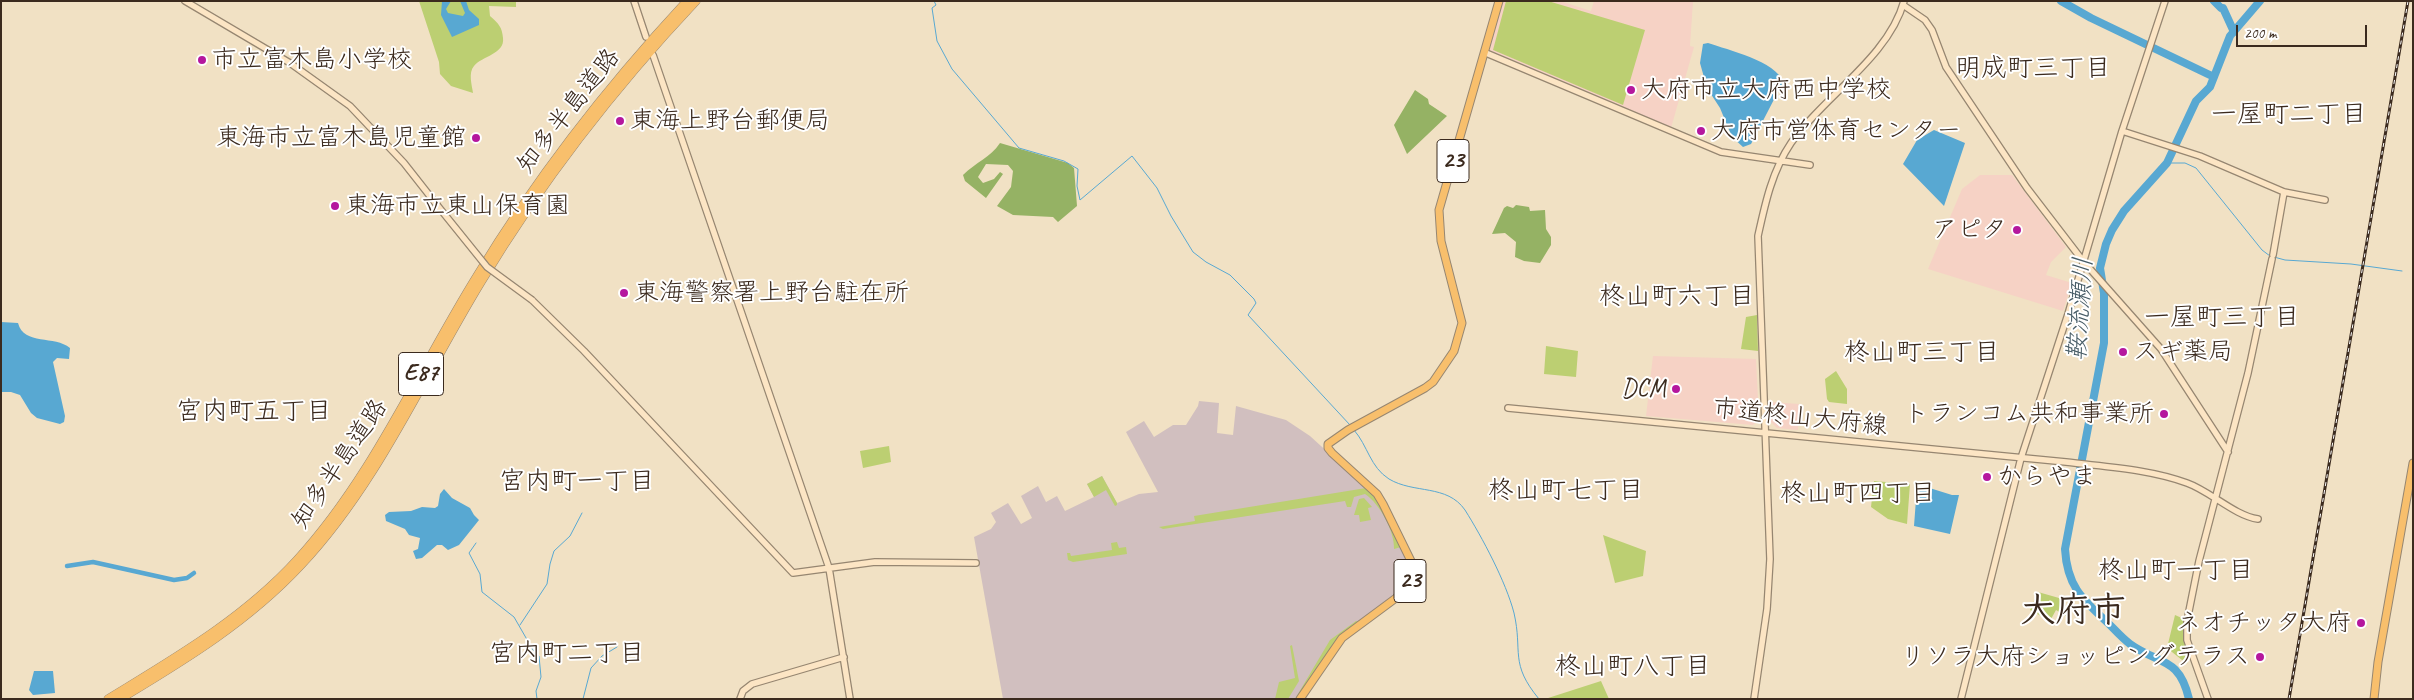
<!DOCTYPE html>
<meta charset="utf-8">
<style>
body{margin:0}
#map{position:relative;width:2414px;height:700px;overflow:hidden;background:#f1e1c4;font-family:Caveat,sans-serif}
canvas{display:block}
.frame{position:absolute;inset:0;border:2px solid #3b2a1e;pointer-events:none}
.scale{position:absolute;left:2236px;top:25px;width:131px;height:22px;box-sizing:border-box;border:2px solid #3b2a1e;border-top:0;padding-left:6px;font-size:15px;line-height:18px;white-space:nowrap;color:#3b2a1e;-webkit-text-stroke:4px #fff;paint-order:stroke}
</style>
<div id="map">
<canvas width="2414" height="700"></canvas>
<div class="frame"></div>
<div class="scale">200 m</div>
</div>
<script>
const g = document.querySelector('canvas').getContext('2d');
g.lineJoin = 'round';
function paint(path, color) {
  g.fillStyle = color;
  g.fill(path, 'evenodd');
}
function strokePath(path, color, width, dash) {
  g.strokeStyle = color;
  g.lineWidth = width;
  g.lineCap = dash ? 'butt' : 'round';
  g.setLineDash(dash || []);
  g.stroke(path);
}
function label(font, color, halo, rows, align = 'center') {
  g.font = font + ' Caveat,"Klee One",sans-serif';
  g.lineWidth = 4;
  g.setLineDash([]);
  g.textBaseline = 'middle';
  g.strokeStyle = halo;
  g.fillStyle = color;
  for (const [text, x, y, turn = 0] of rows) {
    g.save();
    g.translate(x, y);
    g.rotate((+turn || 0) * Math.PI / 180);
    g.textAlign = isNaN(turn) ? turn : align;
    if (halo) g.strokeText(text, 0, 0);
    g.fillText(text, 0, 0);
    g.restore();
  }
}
const built = new Path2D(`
 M1503 1H1560L1591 11 1594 1H1693L1690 46 1694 47 1671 128 1489 52Z
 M1980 175H2012L2066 247 2051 262 2046 275 2072 283 2063 311 1928 269 1962 189Z
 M1653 356 1756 359 1759 420 1753 425 1646 416Z
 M1772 402 1799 404 1798 430 1777 428 1770 421V403Z`);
const industrial = new Path2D(`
 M1199 401 1219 403 1217 433 1233 435 1236 406 1286 420 1310 436 1376 496 1407 560 1406 582 1394 595 1354 625 1296 699H1003L974 537 991 529 996 522 991 513 1008 503 1021 524 1032 518 1021 496 1038 486 1046 502 1057 496 1065 511 1094 497 1087 484 1102 476 1117 503 1139 494 1158 492 1126 432 1144 421 1154 437 1173 425H1186L1198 406Z`);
const green = new Path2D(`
 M419 1H516V7L489 6 490 16C499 24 502 27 503 38 505 54 482 56 474 66 468 73 472 85 473 93L451 86 440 74 439 62Z
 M1506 1H1548L1645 30 1623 105 1493 50Z
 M1757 315 1758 351 1741 349 1746 317Z
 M1546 346 1578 351 1576 377 1544 374Z
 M1836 371 1847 389V404L1829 402 1827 399 1825 379Z
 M889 446 891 462 863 468 860 451Z
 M1102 476 1117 503V505L1115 506 1106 490 1094 497 1087 484Z
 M1874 481 1910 484 1907 524 1888 519 1871 507Z
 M1366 488 1380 503 1401 547 1394 549C1395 532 1380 504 1365 494L1354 497 1351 507H1347L1345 501 1163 529 1159 527 1195 521 1194 516Z
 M1364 498 1372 507 1368 508 1371 520 1360 522 1359 515H1354L1359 499Z
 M1603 535 1646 551 1643 576 1615 583Z
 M1117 542 1119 548 1126 547 1127 554 1073 562 1068 560 1067 553H1070L1071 556 1112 550 1111 543Z
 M2038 592 2059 598 2071 619 2056 610 2050 621 2030 610Z
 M2175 615 2184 619 2183 637 2189 656 2187 664 2167 648Z
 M1356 621 1360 622 1342 636 1298 699H1295L1330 640Z
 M1292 645 1299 681 1288 699H1275L1279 682 1295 678 1290 646Z
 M1601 681 1609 699H1545Z`);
const forest = new Path2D(`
 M1415 90 1428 99 1429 104 1447 116 1407 154 1394 125Z
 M1000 143 1068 163 1074 168 1077 206 1058 222 1053 217 1013 215 997 206 1011 187 1013 171 1008 165 986 164 978 177 983 183 994 179 1000 172 1003 174 986 198 965 181 963 175C976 162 990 158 1000 143Z
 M1516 205 1529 207 1530 211 1545 210 1546 229 1551 237V245L1540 263 1524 261 1515 257 1516 242 1505 233 1492 234 1504 208 1507 206 1513 208Z`);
const water = new Path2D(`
 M442 1H451L446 9 448 13 463 16 465 13 460 1H466L469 10 479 19V25L452 37 441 15Z
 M1708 43C1728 50 1776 61 1783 82L1751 144 1743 147 1732 137 1720 108 1707 88 1700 63 1703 44Z
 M1934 130 1965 143 1944 206 1903 164 1917 140Z
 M1 322 18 323C24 346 55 335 70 348L69 359 57 358 53 362 65 416 64 422 60 424 37 418 31 413 20 395 11 392H1Z
 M1920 485 1952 495H1959L1950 534 1914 526 1917 486Z
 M444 489 452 498 470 508 474 515 479 520 459 545 448 550 442 545H437L422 558 416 559 413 551 418 549 420 538 409 535 405 529 386 521 385 515 389 512 411 511 422 507 435 508 438 506 440 494Z
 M34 671H53L55 693 33 695 29 690Z`);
const stream = new Path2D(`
 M934 1 936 5 932 8 937 41 952 69 1019 148 1064 161 1078 169 1077 186 1080 200 1132 156 1157 188 1171 216 1193 252 1206 262 1230 275 1254 299 1256 303 1248 315 1350 425
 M2167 163H2185L2196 168 2262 250 2270 256
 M2274 257 2285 260 2351 264 2402 271
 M1354 430C1368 446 1370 467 1389 479 1414 494 1447 484 1465 510 1482 537 1506 582 1514 613 1523 652 1509 663 1539 699
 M476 543 469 553 480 574 482 592 514 617 533 650 539 656 541 677 536 691 537 699
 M520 625 547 584 550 564 554 551 570 536 582 513
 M583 699 591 668 602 656 617 647`);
const canal = new Path2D(`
 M67 566 93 562 174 580 187 578 194 573`);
const river = new Path2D(`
 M2061 1 2091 18 2214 77
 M2214 1 2221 8H2223L2234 32
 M2189 699C2179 656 2159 665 2130 644 2122 638 2115 630 2108 623 2082 599 2067 586 2065 549L2104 343V293L2100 268 2106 244 2112 230 2124 211 2167 163 2196 101 2210 87 2230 36 2260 1`);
const secondary = new Path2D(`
 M185 1 290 63 350 106 404 163 437 205
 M634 1 646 37
 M1903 5 1925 20 1932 30 1946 67 2027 188 2083 261 2161 349 2228 452
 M1486 53 1721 152 1810 165
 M653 55 829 568 850 699
 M2122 131 2200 156 2284 192 2325 200
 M2273 255 2284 192
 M532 300 584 351 793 573 875 562 976 563
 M1508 408 2066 462C2106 467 2149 469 2187 483 2210 491 2235 516 2258 519
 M740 699 743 691 752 684 844 657
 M1754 699 1767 609 1770 559 1758 236C1765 204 1772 171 1791 143 1823 97 1889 57 1904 1
 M1961 699 2021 458 2068 314 2122 131 2165 1
 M2208 699 2187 640V621L2199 561 2248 373 2272 259`);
const primary = new Path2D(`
 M1300 699 1342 638 1396 598 1409 585 1412 568 1411 561 1383 504 1377 494 1332 453 1328 448V444L1348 430 1425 388 1433 382 1454 351 1462 323 1441 241 1439 210 1499 1
 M2374 699 2378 662 2413 463`);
const highway = new Path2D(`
 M108 699C175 658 243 619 297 560 373 477 418 371 477 276 537 177 608 86 687 1
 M120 699C185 660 249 621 301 565 378 483 423 377 481 282 542 181 615 87 696 1`);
const rail = new Path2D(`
 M2289 699 2408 1`);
const secondaryBridge = new Path2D(`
 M437 205 487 267 532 300`);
const markers = [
 [202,60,5,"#b5179e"],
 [1631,90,5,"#b5179e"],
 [620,121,5,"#b5179e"],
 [1701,131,5,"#b5179e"],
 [476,138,5,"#b5179e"],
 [335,206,5,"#b5179e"],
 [2017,230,5,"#b5179e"],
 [624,293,5,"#b5179e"],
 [2123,352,5,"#b5179e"],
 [1676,389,5,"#b5179e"],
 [2164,414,5,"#b5179e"],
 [1987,477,5,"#b5179e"],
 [2361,623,5,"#b5179e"],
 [2260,657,5,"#b5179e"]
];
const shields = [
 [1453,161,32],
 [421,374,45],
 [1410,581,32]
];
const shieldNames = [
 ["23",1453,161],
 ["E87",421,374],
 ["23",1410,581]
];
const poiNames = [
 ["市立富木島小学校",212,60],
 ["大府市立大府西中学校",1641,90],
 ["東海上野台郵便局",630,121],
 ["大府市営体育センター",1711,131],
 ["東海市立富木島児童館",466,138,"right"],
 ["東海市立東山保育園",345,206],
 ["アピタ",2007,230,"right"],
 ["東海警察署上野台駐在所",634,293],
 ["スギ薬局",2133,352],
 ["DCM",1666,389,"right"],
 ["トランコム共和事業所",2154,414,"right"],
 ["からやま",1997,477],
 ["ネオチッタ大府",2351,623,"right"],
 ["リソラ大府ショッピングテラス",2250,657,"right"]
];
const streetNames = [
 ["知多半島道路",569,111,-52],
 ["市道柊山大府線",1800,418,6],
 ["知多半島道路",340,464,-56]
];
const neighbourhoodNames = [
 ["明成町三丁目",2033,69],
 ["一屋町二丁目",2289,115],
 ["柊山町六丁目",1677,297],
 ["一屋町三丁目",2222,318],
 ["柊山町三丁目",1922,353],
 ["宮内町五丁目",254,412],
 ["宮内町一丁目",577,482],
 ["柊山町七丁目",1566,491],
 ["柊山町四丁目",1858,494],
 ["柊山町一丁目",2176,571],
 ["宮内町二丁目",567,654],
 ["柊山町八丁目",1633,667]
];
const waterNames = [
 ["鞍流瀬川",2081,309,-86]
];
const townNames = [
 ["大府市",2073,612]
];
paint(built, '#f6d2c5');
paint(industrial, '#d1bfbf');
paint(green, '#bccf72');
paint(forest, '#95b264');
paint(water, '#58a8d2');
strokePath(stream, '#58a8d2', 1);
strokePath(canal, '#58a8d2', 4.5);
strokePath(river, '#58a8d2', 8);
strokePath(secondary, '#968671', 8);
strokePath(primary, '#968671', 9);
strokePath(highway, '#968671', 9);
strokePath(secondary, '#fce5c4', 5.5);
strokePath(primary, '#f8bf6c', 7);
strokePath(highway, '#f8bf6c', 8);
strokePath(rail, '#3b2a1e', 3);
strokePath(rail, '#fff', 1, [4]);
strokePath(secondaryBridge, '#968671', 8, []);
strokePath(secondaryBridge, '#fce5c4', 5.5);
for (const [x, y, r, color] of markers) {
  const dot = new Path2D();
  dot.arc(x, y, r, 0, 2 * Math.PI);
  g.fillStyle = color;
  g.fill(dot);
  strokePath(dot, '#fff', 2);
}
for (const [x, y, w] of shields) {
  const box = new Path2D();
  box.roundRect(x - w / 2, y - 21.5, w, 43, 4);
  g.fillStyle = '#fff';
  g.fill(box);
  strokePath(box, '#3b2a1e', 1);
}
label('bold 24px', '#3b2a1e', null, shieldNames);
label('25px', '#3b2a1e', '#fff', poiNames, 'left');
label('25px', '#3b2a1e', '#fff', streetNames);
label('26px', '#3b2a1e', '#fff', neighbourhoodNames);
label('italic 26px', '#475c66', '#fff', waterNames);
label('bold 35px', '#3b2a1e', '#fff', townNames);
</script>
